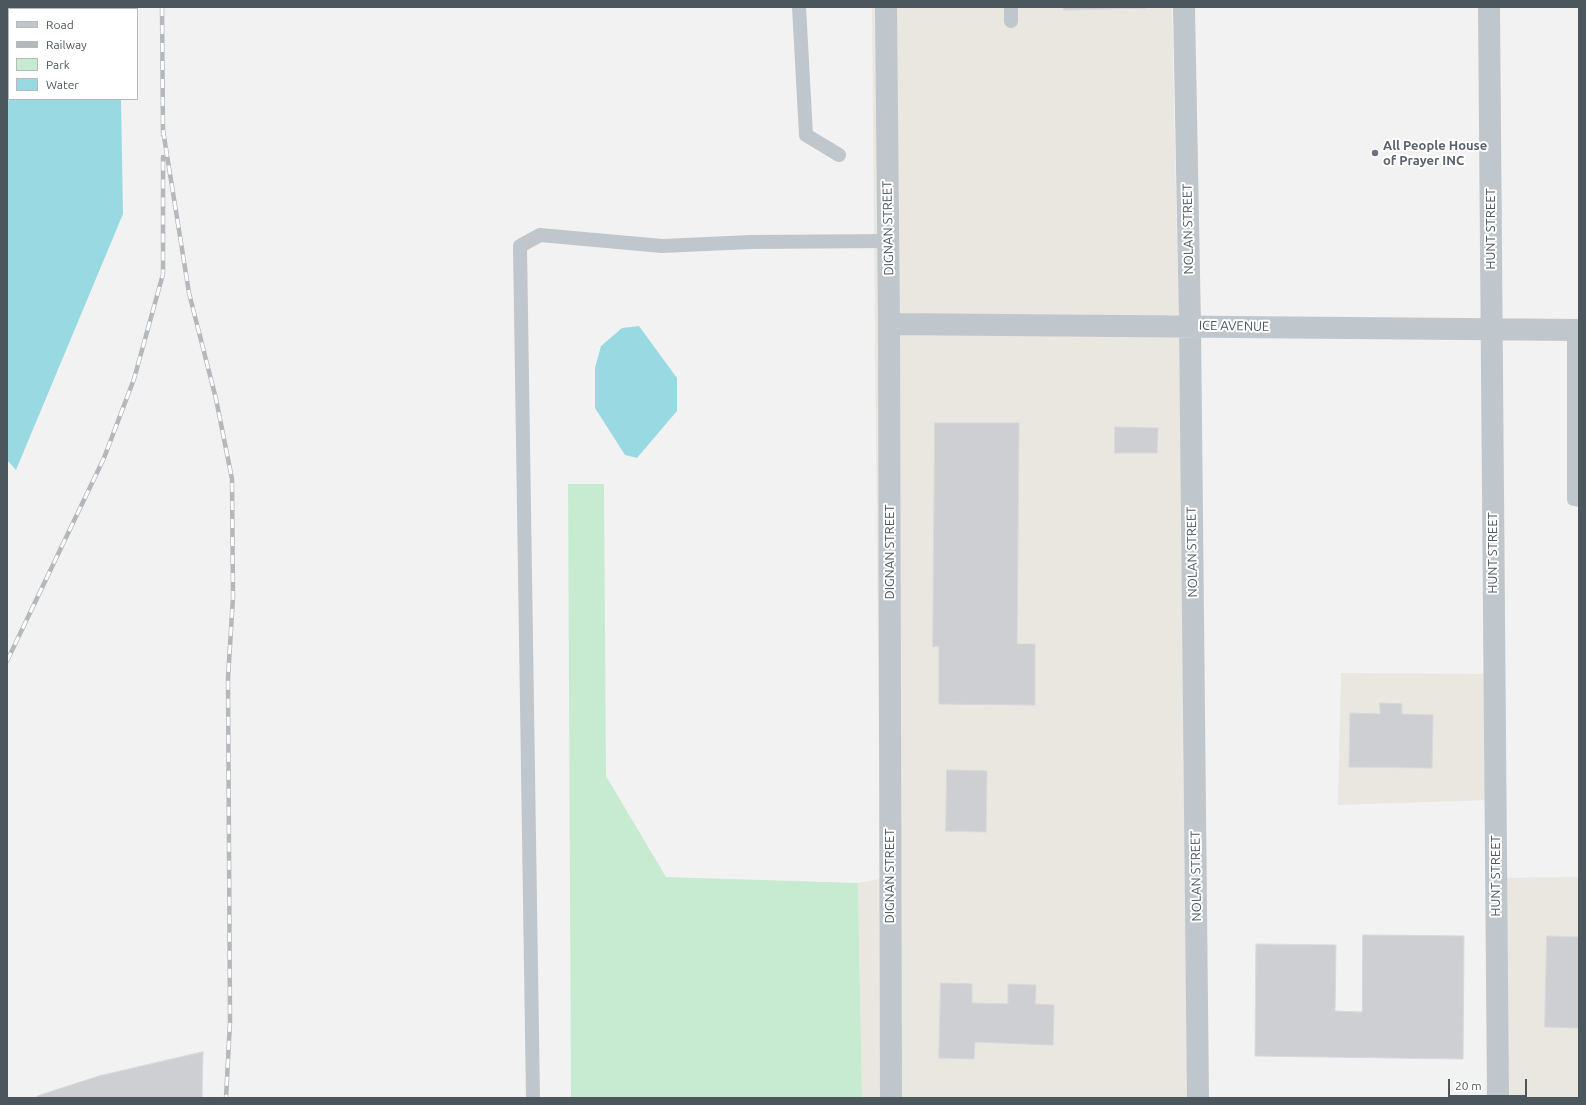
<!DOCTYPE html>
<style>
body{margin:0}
#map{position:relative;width:1586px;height:1105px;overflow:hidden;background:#f3f2f2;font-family:Ubuntu,sans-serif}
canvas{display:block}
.frame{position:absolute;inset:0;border:8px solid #4c565d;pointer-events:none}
.legend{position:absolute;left:8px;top:8px;width:130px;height:92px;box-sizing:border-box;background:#fff;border:1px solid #b7bbbe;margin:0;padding:5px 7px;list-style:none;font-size:12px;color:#4c565d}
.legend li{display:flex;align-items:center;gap:8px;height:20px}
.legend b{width:20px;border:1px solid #b7bbbe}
.scale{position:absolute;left:1448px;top:1079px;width:79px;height:18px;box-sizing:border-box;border:2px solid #4c565d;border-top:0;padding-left:5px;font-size:12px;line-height:14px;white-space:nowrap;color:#4c565d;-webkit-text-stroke:3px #fff;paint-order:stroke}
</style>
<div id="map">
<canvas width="1586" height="1105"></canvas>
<div class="frame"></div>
<ul class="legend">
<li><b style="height:5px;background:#bfc7cc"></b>Road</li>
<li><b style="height:5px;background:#b4b7bb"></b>Railway</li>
<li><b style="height:11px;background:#c7ebd1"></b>Park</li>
<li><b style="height:11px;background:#99dae2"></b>Water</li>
</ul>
<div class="scale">20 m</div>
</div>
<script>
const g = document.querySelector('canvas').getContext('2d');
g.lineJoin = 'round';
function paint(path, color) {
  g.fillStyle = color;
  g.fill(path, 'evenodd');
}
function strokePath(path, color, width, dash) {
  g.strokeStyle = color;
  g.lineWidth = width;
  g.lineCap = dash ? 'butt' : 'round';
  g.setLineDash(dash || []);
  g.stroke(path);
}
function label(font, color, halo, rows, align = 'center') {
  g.font = font + ' Ubuntu,sans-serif';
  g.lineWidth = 4;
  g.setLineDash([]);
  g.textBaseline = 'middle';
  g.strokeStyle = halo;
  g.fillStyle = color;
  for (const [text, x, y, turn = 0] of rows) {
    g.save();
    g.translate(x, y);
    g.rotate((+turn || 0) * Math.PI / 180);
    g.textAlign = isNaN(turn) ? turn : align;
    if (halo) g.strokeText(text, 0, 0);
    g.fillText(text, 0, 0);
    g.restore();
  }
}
const commercial = new Path2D(`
 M872 7H1172L1189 809 1190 1098H862L858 883 880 879Z
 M1341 673 1490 674 1489 800 1338 805Z
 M1579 877V1098H1490V878Z`);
const green = new Path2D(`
 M568 484H604L606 776 666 877 858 883 862 1098H571Z`);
const water = new Path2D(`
 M7 7H120V9H9V99H121L123 214 16 470 7 460Z
 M639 326 677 378V411L637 458 625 455 595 408V368L601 346 622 328Z`);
const building = new Path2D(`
 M1064 7H1146V8L1064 10Z
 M935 423H1019L1017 644H1035V705L939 704V646L933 647Z
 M1115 427 1158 428 1157 453H1115Z
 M1380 703 1402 704V714L1433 715 1432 768 1349 767 1350 713 1380 714Z
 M947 770 987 771 986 832 946 831Z
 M1363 935 1464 936 1463 1059 1255 1056 1256 944 1336 945 1335 1011 1362 1012Z
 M1547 936 1579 937V1028L1545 1027Z
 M941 983 972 984V1003L1008 1004V984L1036 985 1035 1004 1054 1005 1053 1045 975 1042 974 1059 939 1058Z
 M203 1052 202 1098H37V1096L99 1076Z`);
const lane = new Path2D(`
 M799 7 806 135 839 155
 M1011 21V7
 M1574 330V499L1579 500
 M533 1098 520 246 540 235 662 246 751 242 888 241`);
const street = new Path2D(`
 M886 7 889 324 891 1098
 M1184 7 1190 326 1198 1098
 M1489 7 1498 1098
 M889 324 1579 330`);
const rail = new Path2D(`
 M162 7 163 135
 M163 130 189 293 216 399 232 479 233 597 228 678 230 1022 226 1098
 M7 661 104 458 134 379 163 274V157`);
const markers = [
 [1375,153,4,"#6b7280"]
];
const worshipNames = [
 ["All People House",1383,146],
 ["of Prayer INC",1383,161]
];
const streetNames = [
 ["DIGNAN STREET",888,228,-91],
 ["NOLAN STREET",1188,229,-91],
 ["HUNT STREET",1491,229,-90],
 ["ICE AVENUE",1234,326,1],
 ["DIGNAN STREET",890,552,-90],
 ["NOLAN STREET",1192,552,-91],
 ["HUNT STREET",1493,553,-90],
 ["DIGNAN STREET",890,876,-90],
 ["NOLAN STREET",1196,876,-91],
 ["HUNT STREET",1496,876,-90]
];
paint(commercial, '#eae6e0');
paint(green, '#c7ebd1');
paint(water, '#99dae2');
paint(building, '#cdcfd3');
strokePath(building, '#d6d8dc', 1);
strokePath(lane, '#bfc7cc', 14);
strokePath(street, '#bfc7cc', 22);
strokePath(rail, '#b4b7bb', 4.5);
strokePath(rail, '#fff', 3, [9]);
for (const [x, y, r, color] of markers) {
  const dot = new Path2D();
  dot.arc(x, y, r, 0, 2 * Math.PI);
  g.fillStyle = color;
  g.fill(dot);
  strokePath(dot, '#fff', 1.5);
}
label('bold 13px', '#5b616d', '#fff', worshipNames, 'left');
label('13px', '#4c565d', '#fff', streetNames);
</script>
